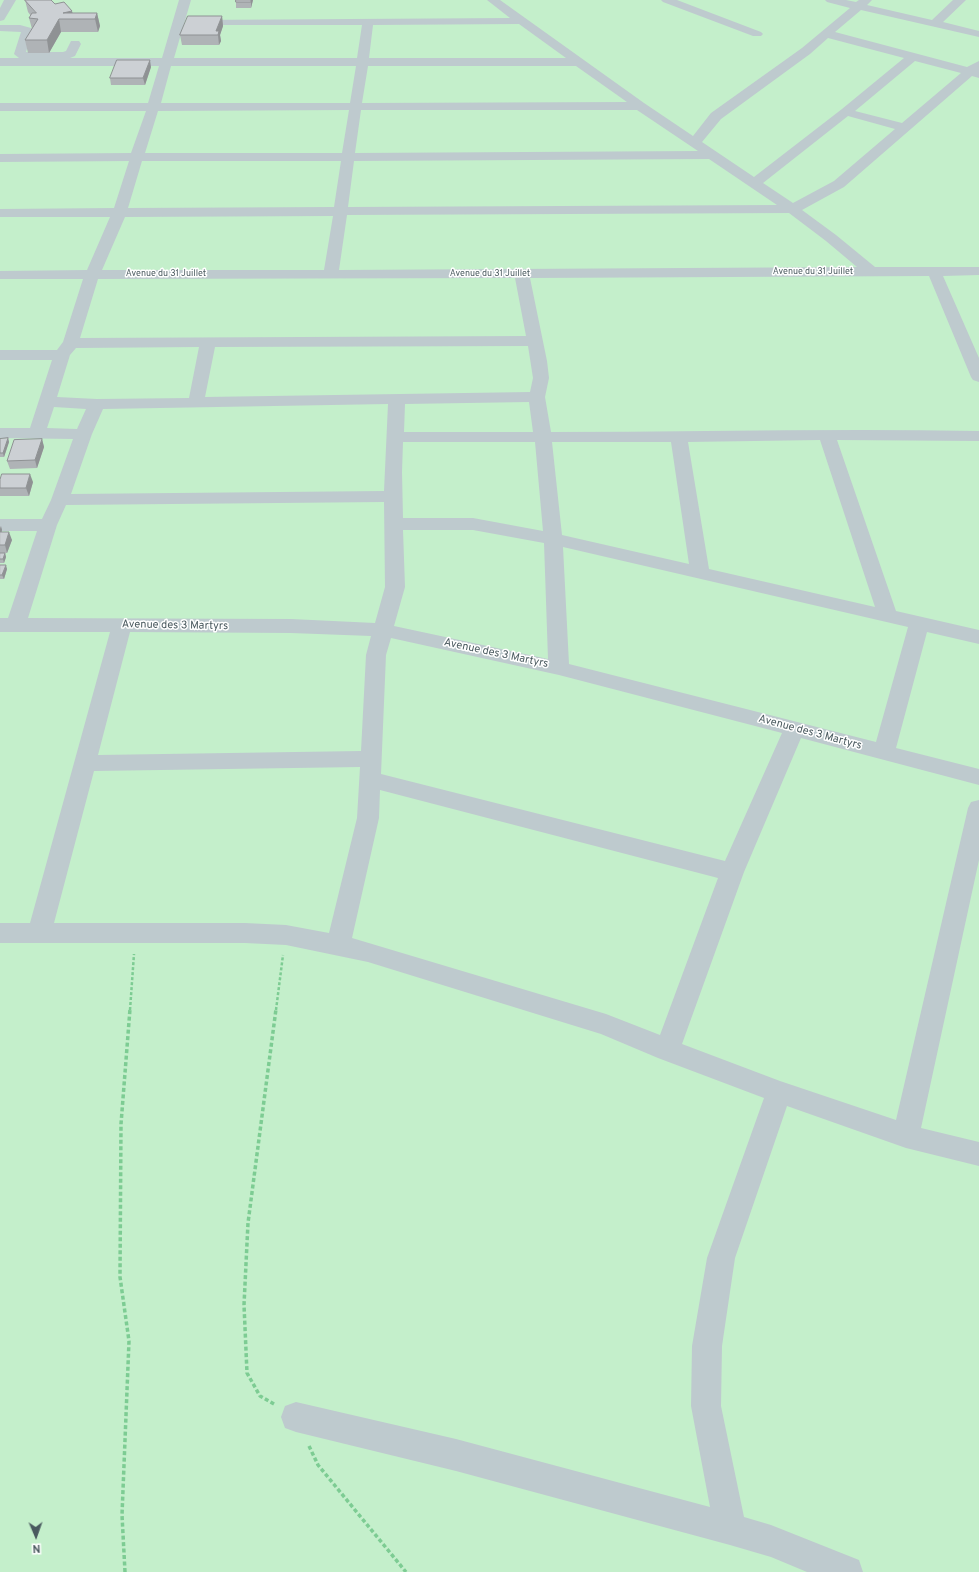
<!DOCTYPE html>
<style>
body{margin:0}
#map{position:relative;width:979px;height:1572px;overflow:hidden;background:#f4f2f3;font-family:Overpass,sans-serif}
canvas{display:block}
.north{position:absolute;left:16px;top:1516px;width:40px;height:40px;-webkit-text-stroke:3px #fff;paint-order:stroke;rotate:178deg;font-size:11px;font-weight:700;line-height:16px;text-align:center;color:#4a5a5f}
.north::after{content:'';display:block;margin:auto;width:14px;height:18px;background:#4a5a5f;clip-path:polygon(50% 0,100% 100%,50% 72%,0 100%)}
</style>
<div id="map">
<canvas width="979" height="1572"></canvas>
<div class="north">N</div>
</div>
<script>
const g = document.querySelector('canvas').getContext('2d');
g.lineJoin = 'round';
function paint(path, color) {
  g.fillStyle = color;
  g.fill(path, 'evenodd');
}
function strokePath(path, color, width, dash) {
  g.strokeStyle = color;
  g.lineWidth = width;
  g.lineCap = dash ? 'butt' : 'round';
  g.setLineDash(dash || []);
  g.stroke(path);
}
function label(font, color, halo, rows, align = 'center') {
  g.font = font + ' Overpass,sans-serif';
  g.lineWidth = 3;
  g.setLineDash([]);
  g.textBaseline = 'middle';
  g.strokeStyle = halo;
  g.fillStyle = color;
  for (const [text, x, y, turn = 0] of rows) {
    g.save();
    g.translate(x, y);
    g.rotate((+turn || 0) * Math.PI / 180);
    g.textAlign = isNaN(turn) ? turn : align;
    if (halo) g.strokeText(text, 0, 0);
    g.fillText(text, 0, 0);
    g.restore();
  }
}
const green = new Path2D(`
 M0 0H979V1572H0Z`);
const pathFar1 = new Path2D(`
 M130 1010 134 954
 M276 1010 283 955`);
const path = new Path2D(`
 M274 1404 260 1396 247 1373 244 1305 248 1223 276 1009
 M309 1446 318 1465 406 1572
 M125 1572 122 1515 129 1341 120 1277 121 1124 130 1009`);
const minor = new Path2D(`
 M4 0H16L4 20 0 21V8Z
 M179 0H191L174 58H357L362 25H188L186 23 188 21 192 20 510 18 487 0H500L644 103 693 136 711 113 802 48 850 8 827 2 825 0H846L856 2 859 0H872L867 5 932 20 953 0H966L943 22 979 31V37L861 10 835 32 967 67 979 61V78L972 76 844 187 802 210 836 235 875 267H979V275L943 276 979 358V382L973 380 971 377 929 276 530 278 547 361 549 378 545 397 551 432C693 432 836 428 979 431V441L837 440 896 611 979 630V644L927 632 896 748 979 769V785L801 738 744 872 682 1044 780 1081 896 1120 968 808 971 802 979 800V860L921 1128 979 1142V1166L906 1148 787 1106 735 1258 722 1346 721 1406 744 1517 771 1525 859 1560 863 1572H807L771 1557 730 1545 456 1471 296 1432 285 1428 281 1417 285 1406 296 1402 456 1439 710 1507 691 1406 692 1346 707 1258 764 1098 658 1058 601 1034 368 962 286 945 245 943H0V923H30L110 632H0V618H8L37 531H0V519H42L51 500 73 439 0 438V428H30L52 360H0V350H57L63 342 83 279H0V271L87 270 110 217H0V209L114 208 129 161 0 162V154L131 153 146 111H0V103H148L159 66H0V58H19L14 54 21 32 0 31V25H20L31 28 33 30 26 52H63L66 51 71 41H79L81 44 75 56 70 58H162ZM519 24 566 58H369L373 25ZM828 38 904 58 842 109 754 177 702 142 721 119 810 54ZM915 61 961 73 902 123 855 111ZM171 66H356L350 103H161ZM368 66H576L627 102 362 103ZM349 110 342 153H145L158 111ZM361 110H637L698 151 355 153ZM848 116 895 129 834 181 793 203 763 183ZM709 159 777 205 348 207 354 161ZM142 161H341L334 207 128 208ZM789 213 826 241 857 267 339 270 347 215ZM333 216 324 270H102L125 217ZM515 278 526 336 80 338 98 279ZM528 346 533 378 530 392 205 397 215 347ZM199 347 189 398 97 399 57 397 70 355 76 348ZM529 402 533 432H404L405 404ZM388 404 384 491 71 494 92 434 103 409ZM54 407 86 409 77 429 47 428ZM820 440 875 607 709 569 688 442ZM403 442H535L543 531 473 518H403L402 472ZM552 442H671L689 564 562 535ZM384 502 385 587 375 623 291 619 28 618 57 525 66 505ZM403 530H473L544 543 548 659 394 626 405 587ZM563 547 908 627 876 742 569 664ZM130 632 291 633 371 636 366 655 361 751 98 755ZM391 638 559 675 782 733 725 861 381 774 386 655ZM360 767 357 818 329 933 286 925 245 923H54L94 771ZM380 790 718 878 660 1035 606 1014 352 938 379 818Z
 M661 0H677L761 32 763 34 761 36H753L663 2Z`);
const wall = new Path2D(`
 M25 0 55 4 73 13H97L100 26 98 32H61L49 53H28L25 40 32 29 29 18 31 16 28 12Z
 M253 0 251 8H236V2Z
 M222 16 223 26 220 35 221 41 219 45H182L180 35Z
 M151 67 145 85H111L110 78Z
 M8 438 9 442 4 457H0V439Z
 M42 439 44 447 37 468 10 469 7 461Z
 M0 480 33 482 29 496H0Z
 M0 526 2 530V532L12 540 7 553H0Z
 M0 553H5L6 557 4 563H0Z
 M0 565 7 569 4 579H0Z`);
const shadedWall = new Path2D(`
 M251 0H253L251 8Z
 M72 11 74 19 63 13Z
 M97 13 100 26 98 32 95 19Z
 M222 16 223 26 220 35 221 41 219 45 218 35 216 31Z
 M59 19 61 32 49 53 47 40Z
 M150 60 151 67 145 85 143 78Z
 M8 438 9 442 4 457 3 453Z
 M42 439 44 447 37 468 35 460Z
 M30 474 33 482 29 496 26 488Z
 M1 526 2 530 0 536V529Z
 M9 532 12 540 7 553 5 545Z
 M5 553 6 557 4 563 3 559Z
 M6 565 7 569 4 579 2 575Z`);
const building = new Path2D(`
 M25 0H51L55 4 64 2 72 11 63 13H97L95 19H59L47 40H25L38 19 29 18 32 13H36Z
 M236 0H251V2H236Z
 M188 16H222L216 31H219L218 35H180Z
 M117 60H150L143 78H110Z
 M8 438 3 453H0V439Z
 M42 439 35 460 7 461 14 440Z
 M2 474H30L26 488H0V480Z
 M0 532H9L5 545H0Z
 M0 553H5L3 559H0Z
 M0 565H6L2 575H0Z`);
const farStreetnames = [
 ["Avenue du 31 Juillet",813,272],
 ["Avenue du 31 Juillet",166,274],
 ["Avenue du 31 Juillet",490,274]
];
const streetNames = [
 ["Avenue des 3 Martyrs",175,626,1],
 ["Avenue des 3 Martyrs",496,654,12],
 ["Avenue des 3 Martyrs",810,733,15]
];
paint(green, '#c4efcb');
strokePath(pathFar1, '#7dcc93', 2.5, [3, 2]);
strokePath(path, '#7dcc93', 3.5, [4, 2.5]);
paint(minor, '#becace');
paint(wall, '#afb3b6');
paint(shadedWall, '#8f9294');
paint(building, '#ccd0d4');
strokePath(building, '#8f9294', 1);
label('9px', '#4a5a5f', '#fff', farStreetnames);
label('11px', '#4a5a5f', '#fff', streetNames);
</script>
